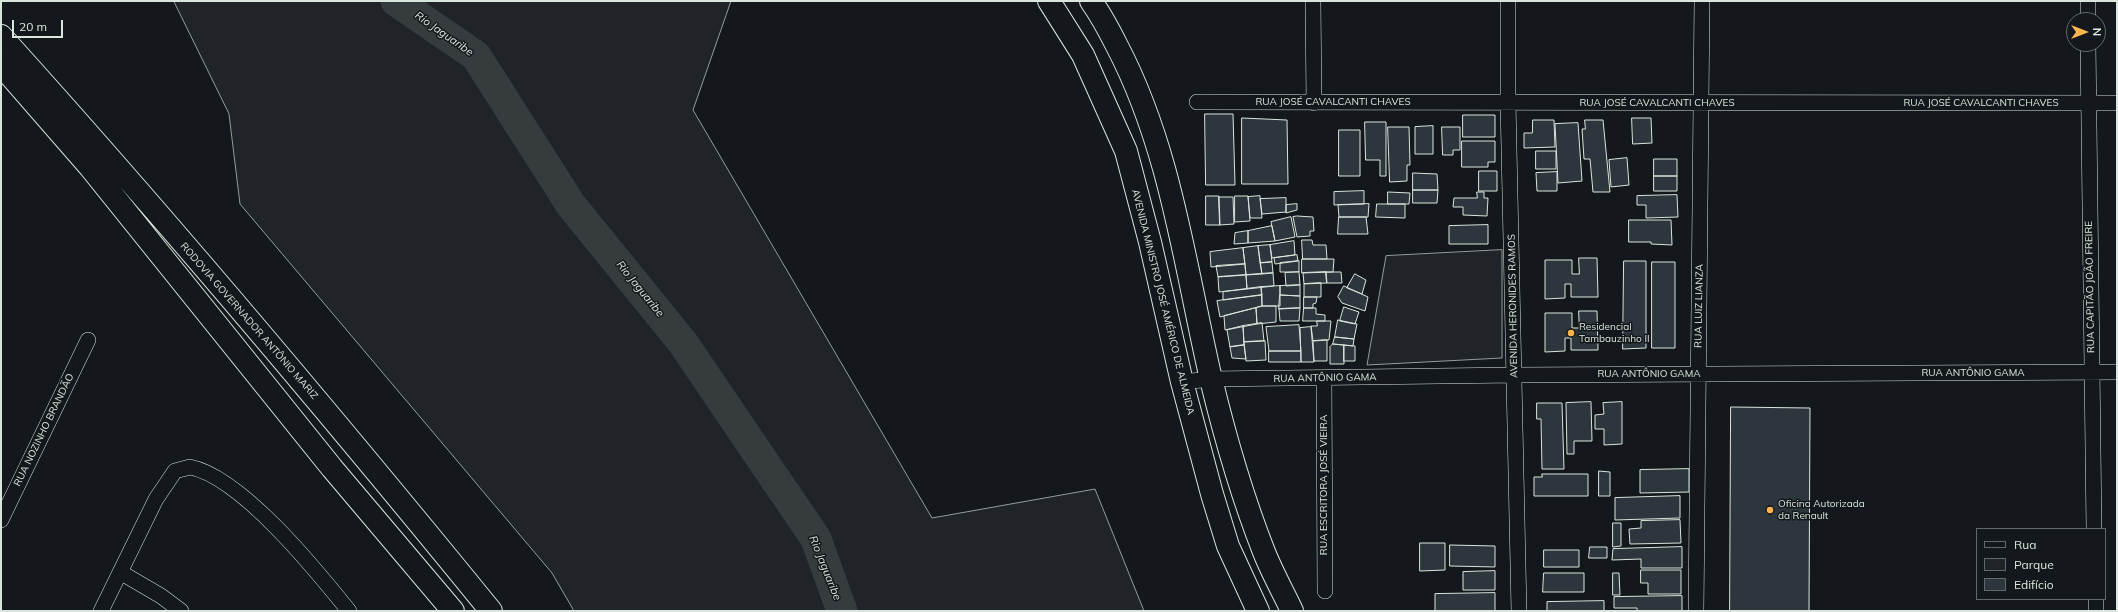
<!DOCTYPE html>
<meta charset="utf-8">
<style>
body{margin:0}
#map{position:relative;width:2118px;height:612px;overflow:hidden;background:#14181c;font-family:Mulish,sans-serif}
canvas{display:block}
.frame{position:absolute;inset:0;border:2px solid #d8e6dc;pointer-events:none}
.legend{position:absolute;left:1976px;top:528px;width:130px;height:72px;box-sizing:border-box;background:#14181c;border:1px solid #626a69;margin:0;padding:5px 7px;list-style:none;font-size:12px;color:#d8e6dc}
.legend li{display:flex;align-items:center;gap:8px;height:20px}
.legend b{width:20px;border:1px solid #626a69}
.north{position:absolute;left:2066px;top:12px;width:40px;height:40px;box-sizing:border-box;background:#14181c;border:1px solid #626a69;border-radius:50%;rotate:90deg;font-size:11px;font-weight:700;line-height:16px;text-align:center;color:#d8e6dc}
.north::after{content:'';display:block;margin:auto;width:14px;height:18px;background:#ffb74d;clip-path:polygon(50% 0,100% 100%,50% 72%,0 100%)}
.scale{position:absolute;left:12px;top:20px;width:51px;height:18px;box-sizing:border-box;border:2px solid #d8e6dc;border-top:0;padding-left:5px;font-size:12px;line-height:14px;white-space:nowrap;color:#d8e6dc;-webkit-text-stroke:3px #14181c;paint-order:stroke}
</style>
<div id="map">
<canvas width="2118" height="612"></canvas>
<div class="frame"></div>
<ul class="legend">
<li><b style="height:5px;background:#14181c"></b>Rua</li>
<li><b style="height:11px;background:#202428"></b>Parque</li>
<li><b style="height:11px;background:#2c363c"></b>Edifício</li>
</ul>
<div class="north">N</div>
<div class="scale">20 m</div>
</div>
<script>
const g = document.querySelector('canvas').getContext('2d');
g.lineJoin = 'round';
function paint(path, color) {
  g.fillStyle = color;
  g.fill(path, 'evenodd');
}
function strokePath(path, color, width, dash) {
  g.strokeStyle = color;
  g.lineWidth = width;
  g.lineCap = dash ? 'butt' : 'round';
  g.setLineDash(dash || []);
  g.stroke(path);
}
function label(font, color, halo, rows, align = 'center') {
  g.font = font + ' Mulish,sans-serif';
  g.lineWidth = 3;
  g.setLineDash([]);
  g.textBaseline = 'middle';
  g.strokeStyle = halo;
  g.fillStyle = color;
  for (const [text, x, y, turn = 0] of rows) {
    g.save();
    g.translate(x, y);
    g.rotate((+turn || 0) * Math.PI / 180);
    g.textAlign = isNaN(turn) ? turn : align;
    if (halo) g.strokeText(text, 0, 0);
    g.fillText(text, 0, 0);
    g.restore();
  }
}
const green = new Path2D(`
 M174 1H731L693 110 932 518 1095 489 1144 611H574L552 573 240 204 229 114Z
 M1502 250V358L1367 365 1386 256Z`);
const river = new Path2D(`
 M396 1 476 56 571 205 683 343 816 539 842 611`);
const building = new Path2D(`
 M1205 114H1233L1235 185H1206Z
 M1463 115H1495V137H1463Z
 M1242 118 1287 120 1288 184H1242Z
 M1632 118H1651L1652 143 1633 144Z
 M1533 120H1554L1555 147 1524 148V133H1532Z
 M1585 120H1603L1610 192H1593L1590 159H1584L1582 129H1585Z
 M1365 122H1386V176H1380V160H1366Z
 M1578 123 1582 181 1558 183 1555 124Z
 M1433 126V154H1415V127Z
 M1388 127H1409L1410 165H1407V181L1390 182Z
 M1442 127H1460V150H1453V155H1443Z
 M1339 130H1360V176H1339Z
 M1462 141H1495V162H1488V167H1462Z
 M1536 151H1556V169H1536Z
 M1627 158 1629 185 1611 187 1609 160Z
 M1654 159H1677V176H1654Z
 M1479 171H1497V191H1479Z
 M1557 172V191H1537L1536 173Z
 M1413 173 1437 174 1438 190H1413Z
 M1654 176H1677V191H1654Z
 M1413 190H1438L1437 203H1413Z
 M1364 191V204L1334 205V192Z
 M1388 192 1410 193 1409 204H1388Z
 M1477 192H1484V198H1488L1487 216 1463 215V207H1453L1454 198H1477Z
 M1677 195 1678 217 1646 218V205H1637V196Z
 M1206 196H1219L1220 225H1206Z
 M1235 196H1248L1250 221 1235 222Z
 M1260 196 1262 218H1250L1248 197Z
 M1219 197H1233L1234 224 1220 225Z
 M1286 198V212L1262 214 1260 199Z
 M1297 204V210L1286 213V205Z
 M1369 204 1368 217H1339L1338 205Z
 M1377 204H1405V218L1376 217Z
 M1297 216 1313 217 1314 231H1310V236L1297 237 1293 217Z
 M1291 217 1295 237 1275 241 1271 222Z
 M1339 217H1366L1368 234H1338Z
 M1629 220H1671L1672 245 1651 244V242H1629Z
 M1488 225V244H1449V226Z
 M1272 226 1275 241 1248 243V231Z
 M1248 231V243L1234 244 1235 233Z
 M1302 240H1312L1313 245H1326L1327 259H1303Z
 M1294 241 1295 255 1272 258 1270 245Z
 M1270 245 1272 262 1260 263 1258 246Z
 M1258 246 1262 274 1246 275 1243 248Z
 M1243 248 1245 264 1211 267 1210 252Z
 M1297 255 1298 261 1275 264 1274 258Z
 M1579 258H1597L1598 297H1571V284H1565V298L1545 299V260H1572V274H1579Z
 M1302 259H1334L1333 272 1302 273Z
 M1299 261V272H1280V263Z
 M1624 261H1646V348L1623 349Z
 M1272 262 1273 273 1262 274 1260 263Z
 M1652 262H1675V348H1652Z
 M1245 264 1246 275 1218 277 1216 266Z
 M1299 272 1300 285 1286 286 1285 273Z
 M1326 272H1341L1342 283H1327Z
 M1326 272 1327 283 1304 284 1303 273Z
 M1273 273 1274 286 1247 289 1246 275Z
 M1355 274 1366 280 1362 294 1347 288Z
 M1246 275 1247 289 1219 292 1218 277Z
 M1321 283V297H1304V284Z
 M1300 285V296L1280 295V286Z
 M1280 286V306H1262L1261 287Z
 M1344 286 1368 297 1365 311 1342 303 1338 297Z
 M1261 287 1262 295 1223 300V292Z
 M1262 295V306L1220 317 1217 301Z
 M1280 295 1300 296V308L1279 309Z
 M1304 297H1317L1316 303 1313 304V308H1304Z
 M1262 306H1276V322L1257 324 1256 308Z
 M1344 307 1359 312 1355 324 1340 321Z
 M1256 308 1257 324 1225 330 1224 316Z
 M1300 308 1299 321H1280L1279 309Z
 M1304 308H1316V314L1325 315V321H1303Z
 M1579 311H1597L1598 350H1571V338H1565V351L1545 352V313H1572V328H1579Z
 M1338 320 1357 324 1354 339 1335 337Z
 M1317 321H1331L1329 340 1313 341 1311 326H1317Z
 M1262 323 1264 341 1244 342 1243 326Z
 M1299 325 1301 351H1269L1266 327Z
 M1243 326 1244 345 1230 347 1227 330Z
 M1311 327 1314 362H1301L1300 328Z
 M1335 337 1354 339 1353 346 1333 344Z
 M1327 340V361H1314L1313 341Z
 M1265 341 1266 360 1246 361 1244 342Z
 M1333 344 1344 345V364H1330V347Z
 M1244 345 1246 359 1232 358 1230 347Z
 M1344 345 1355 346V361H1344Z
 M1269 351H1301V362H1269Z
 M1591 402 1592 441H1574V454H1567L1566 403Z
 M1622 402V444L1604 445V429H1595V415L1604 414 1603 403Z
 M1537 403H1562L1564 469H1542L1541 419H1537Z
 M1731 407 1810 408 1809 611H1730Z
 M1689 469V492L1640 493V470Z
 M1599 471 1610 472V496H1599Z
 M1542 474H1588V496H1534V477H1542Z
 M1680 496V518L1615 520V498Z
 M1680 520 1681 543 1630 544 1629 529 1641 528V521Z
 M1613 523H1621V546L1613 547Z
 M1420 543H1445V570L1420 571Z
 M1450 545 1495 546V567L1450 566Z
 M1590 547H1607V558H1589Z
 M1682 547V568H1641V559L1612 560 1613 549Z
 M1544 550H1579V567H1544Z
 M1641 570H1681V594H1648V583H1641Z
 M1495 571V590H1463V572Z
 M1544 573H1584V592H1543Z
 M1613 573H1619L1620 595H1613Z
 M1495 593V611H1435V594Z
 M1682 596V611H1637V608H1614V597Z
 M1604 601V611H1547V602Z`);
const minor = new Path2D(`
 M1313 1 1314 103
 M1508 1V102L1519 611
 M2088 20V1
 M2088 44 2094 529
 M1197 102 2117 103
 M1324 378 1325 591
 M1182 382 1211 379 1515 375 2117 372
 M1 520 88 340
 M120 572 161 596 181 611
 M2096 599V611
 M101 611 156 499 175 471 190 467C241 477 316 570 349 611
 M1696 611 1702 1`);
const primary = new Path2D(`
 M1049 1 1083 55 1126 151 1150 242 1182 382 1212 494 1228 546 1258 611
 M1091 1C1101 15 1109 30 1117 46 1171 149 1185 267 1211 379 1225 437 1242 496 1264 552 1272 572 1283 592 1292 611`);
const trunk = new Path2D(`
 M1 36C170 223 332 416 491 611
 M1 65 90 167 332 468 453 611`);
const markers = [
 [1571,333,4,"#ffb74d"],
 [1770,510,4,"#ffb74d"]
];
const streetNames = [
 ["RUA JOSÉ CAVALCANTI CHAVES",1333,102],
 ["RUA JOSÉ CAVALCANTI CHAVES",1657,103],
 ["RUA JOSÉ CAVALCANTI CHAVES",1981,103],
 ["RUA CAPITÃO JOÃO FREIRE",2090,287,-91],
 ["AVENIDA MINISTRO JOSÉ AMÉRICO DE ALMEIDA",1163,302,76],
 ["AVENIDA HERONIDES RAMOS",1513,306,-91],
 ["RUA LUIZ LIANZA",1699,306,-89],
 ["RODOVIA GOVERNADOR ANTÔNIO MARIZ",249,321,49],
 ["RUA ANTÔNIO GAMA",1973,373],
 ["RUA ANTÔNIO GAMA",1649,374],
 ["RUA ANTÔNIO GAMA",1325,378,-1],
 ["RUA NOZINHO BRANDÃO",44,430,-64],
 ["RUA ESCRITORA JOSÉ VIEIRA",1324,485,-90]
];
const poiNames = [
 ["Residencial",1579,327],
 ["Tambauzinho II",1579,339],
 ["Oficina Autorizada",1778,504],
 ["da Renault",1778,516]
];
const waterNames = [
 ["Rio Jaguaribe",444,34,35],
 ["Rio Jaguaribe",640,289,51],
 ["Rio Jaguaribe",825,568,68]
];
paint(green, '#202428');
strokePath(green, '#939e99', 1);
strokePath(river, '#363b3e', 31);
paint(building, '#2c363c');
strokePath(building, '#d8e6dc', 1);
strokePath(minor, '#d8e6dc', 16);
strokePath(primary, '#d8e6dc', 24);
strokePath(trunk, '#d8e6dc', 24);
strokePath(minor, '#14181c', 15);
strokePath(primary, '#14181c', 22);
strokePath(trunk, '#14181c', 22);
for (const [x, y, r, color] of markers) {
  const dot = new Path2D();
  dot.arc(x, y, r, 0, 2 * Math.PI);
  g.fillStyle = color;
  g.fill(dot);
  strokePath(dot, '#14181c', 1.5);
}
label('10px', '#d8e6dc', '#14181c', streetNames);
label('10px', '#d8e6dc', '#14181c', poiNames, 'left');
label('italic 11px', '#d8e6dc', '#14181c', waterNames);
</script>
